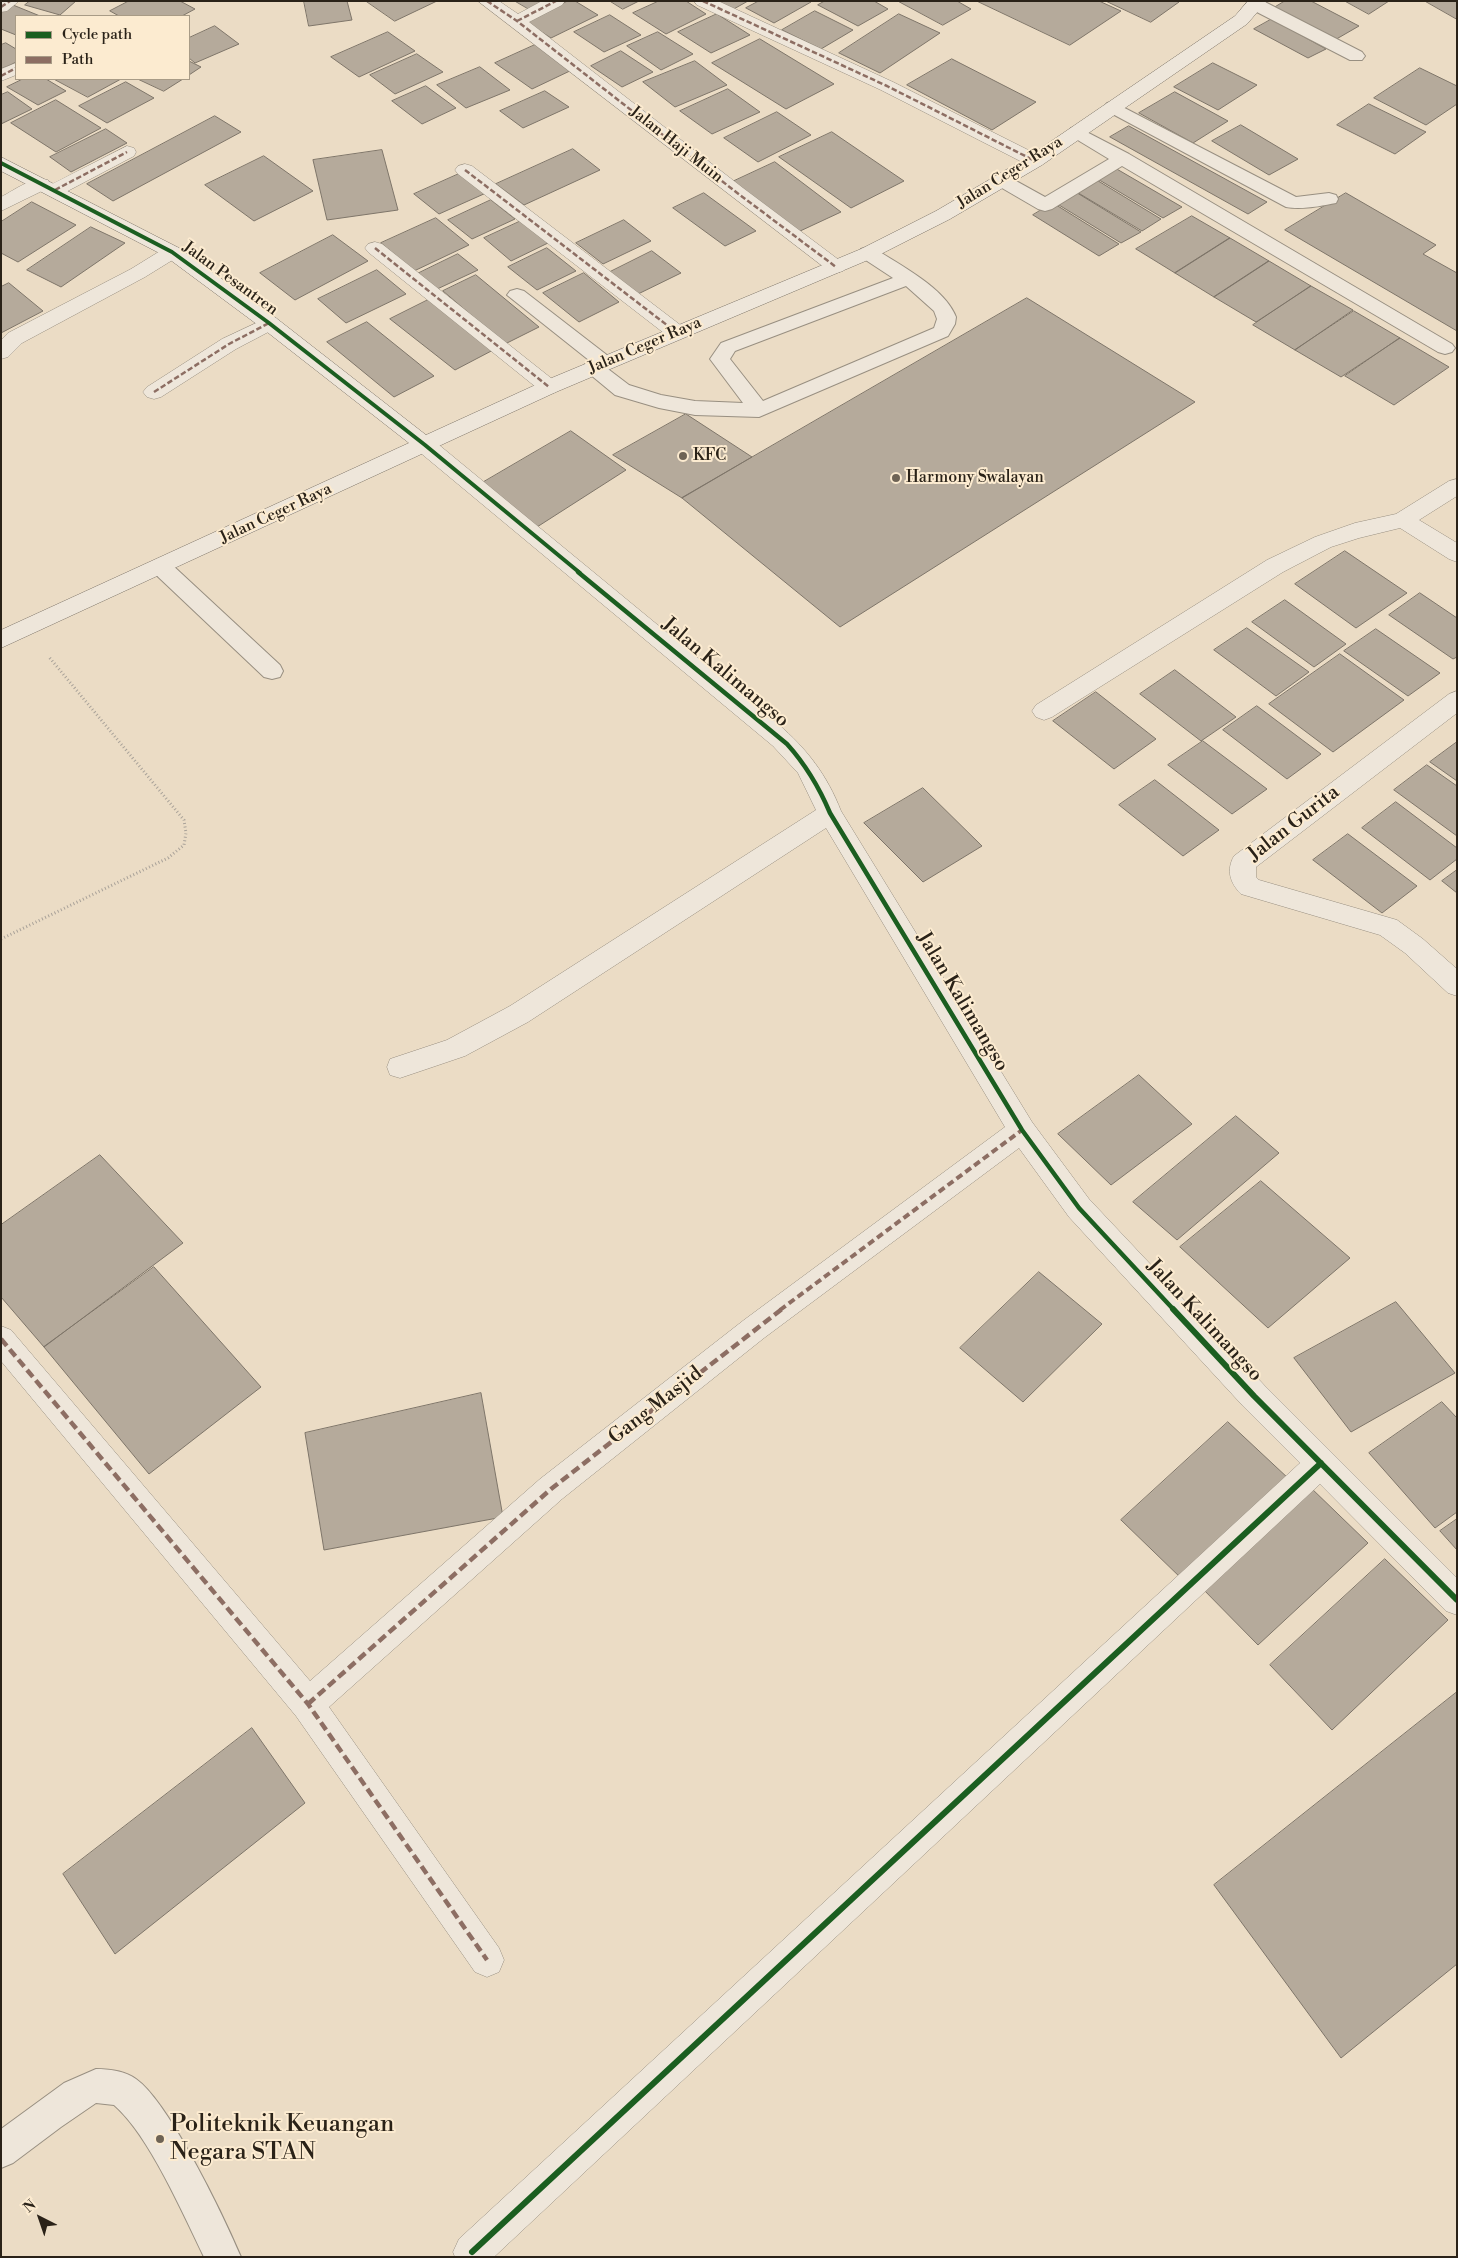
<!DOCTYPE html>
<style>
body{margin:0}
#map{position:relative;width:1458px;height:2258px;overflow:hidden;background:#ebdcc5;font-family:"Libre Bodoni",serif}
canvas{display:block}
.frame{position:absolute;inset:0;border:2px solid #2a2218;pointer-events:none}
.legend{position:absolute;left:15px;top:15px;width:175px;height:65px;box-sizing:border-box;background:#fcebd0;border:1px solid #a89b86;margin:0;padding:6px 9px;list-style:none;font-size:15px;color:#2a2218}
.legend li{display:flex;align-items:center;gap:10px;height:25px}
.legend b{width:25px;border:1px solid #a89b86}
.north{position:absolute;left:15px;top:2193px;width:50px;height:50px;-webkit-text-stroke:4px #fcebd0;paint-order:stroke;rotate:319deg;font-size:14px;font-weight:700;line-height:20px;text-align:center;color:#2a2218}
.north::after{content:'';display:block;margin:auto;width:18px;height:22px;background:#2a2218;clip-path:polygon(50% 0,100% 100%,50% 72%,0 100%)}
</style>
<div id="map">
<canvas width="1458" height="2258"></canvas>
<div class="frame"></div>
<ul class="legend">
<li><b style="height:6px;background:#1b5e20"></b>Cycle path</li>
<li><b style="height:6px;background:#8d6e63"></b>Path</li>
</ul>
<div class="north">N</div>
</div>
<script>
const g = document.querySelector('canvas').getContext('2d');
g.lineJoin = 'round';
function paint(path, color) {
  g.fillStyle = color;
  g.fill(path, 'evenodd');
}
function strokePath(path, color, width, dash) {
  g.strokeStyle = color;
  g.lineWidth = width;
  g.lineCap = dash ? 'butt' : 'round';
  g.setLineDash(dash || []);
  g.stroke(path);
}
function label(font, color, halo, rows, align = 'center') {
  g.font = font + ' "Libre Bodoni",serif';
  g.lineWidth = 4;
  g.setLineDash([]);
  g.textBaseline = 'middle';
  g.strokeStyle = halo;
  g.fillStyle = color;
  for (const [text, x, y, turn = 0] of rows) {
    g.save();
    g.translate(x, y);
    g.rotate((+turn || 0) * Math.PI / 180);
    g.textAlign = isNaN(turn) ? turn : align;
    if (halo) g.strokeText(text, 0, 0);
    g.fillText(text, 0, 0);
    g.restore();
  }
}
const building = new Path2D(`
 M30 1H76L60 15 25 5Z
 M129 1H180L195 9 182 16H119L110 11Z
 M304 1H347L352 20 309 26Z
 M366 1H437L395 21Z
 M515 1H545L529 9Z
 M568 1H575L598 15 551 38 526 22Z
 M610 1H639L623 9Z
 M659 1H686L706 14 666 34 633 13Z
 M716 1H748L732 10Z
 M759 1H810L811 2 774 23 746 8Z
 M825 1H874L888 9 858 26 818 5Z
 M898 1H957L971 9 943 25Z
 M977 1H1099L1121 11 1070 45Z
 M1106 1H1177L1179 2 1151 22Z
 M1285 1H1311L1359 26 1333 41 1272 9Z
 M1345 1H1389L1369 14Z
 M1425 1H1457V19Z
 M13 5 40 16H16V35L1 29V13Z
 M815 11 853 30 821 49 782 30Z
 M717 14 750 35 711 53 678 32Z
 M899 14 940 33 880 73 839 53Z
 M610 15 641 35 604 52 574 32Z
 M1272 19 1326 49 1308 58 1254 29Z
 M215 26 239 44 195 63 189 58V38Z
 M388 32 415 51 359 77 331 57Z
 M658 32 693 54 661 70 627 46Z
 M760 39 834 84 786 109 712 63Z
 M6 43 16 49V62L1 70V45Z
 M537 44 574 69 532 89 495 63Z
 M621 51 653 72 622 87 591 66Z
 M417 54 443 72 395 94 370 75Z
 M952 59 1036 102 992 130 907 85Z
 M189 61 201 67 189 75Z
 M695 61 727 85 675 107 643 82Z
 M1213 63 1257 85 1218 110 1174 87Z
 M480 67 510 90 466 108 437 85Z
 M1420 68 1457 86V104L1426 125 1374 98Z
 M23 79H46L66 91 38 105 7 87Z
 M54 79H121L88 97Z
 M138 79H183L164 91Z
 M126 82 154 98 107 123 79 106Z
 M426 86 456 108 422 124 392 101Z
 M728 89 760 112 712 134 680 111Z
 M545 91 569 107 523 128 500 111Z
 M8 92 32 109 1 124V95Z
 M1175 92 1228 121 1193 143 1139 113Z
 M56 100 101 128 56 152 11 123Z
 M1369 104 1426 132 1395 154 1337 125Z
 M777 112 811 135 758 162 724 138Z
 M215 116 241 132 113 201 87 184Z
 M1241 125 1298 159 1269 175 1212 141Z
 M1129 126 1267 202 1248 214 1110 137Z
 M106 129 127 143 71 172 50 157Z
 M832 132 904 181 851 208 779 157Z
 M573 149 600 170 524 205 496 184Z
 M382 150 398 210 327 220 313 160Z
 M264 156 313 191 254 221 205 185Z
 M775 162 841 212 798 232 732 182Z
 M1115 168 1182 207 1163 218 1096 178Z
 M461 173 486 193 439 214 414 194Z
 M1095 179 1161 219 1142 231 1075 191Z
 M1074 191 1141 232 1121 243 1054 202Z
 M704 193 756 231 725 246 673 208Z
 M1346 193 1436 245 1423 254 1457 273V331L1285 230Z
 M491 200 515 219 472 239 448 220Z
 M32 202 76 225 18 262 1 253V222Z
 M1053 203 1119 244 1099 256 1033 215Z
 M1192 216 1230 238 1175 273 1136 249Z
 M436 218 469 245 414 271 381 243Z
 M624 220 651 241 603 264 576 243Z
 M521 221 548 243 511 261 484 238Z
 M91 227 125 243 61 287 27 270Z
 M333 235 368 261 295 300 260 273Z
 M1230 238 1269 261 1214 297 1175 273Z
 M547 248 576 271 537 290 508 267Z
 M652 251 681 273 636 295 608 273Z
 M458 254 478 270 435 290 417 274Z
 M1269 261 1311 286 1256 322 1214 297Z
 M377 270 406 294 346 323 318 299Z
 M584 273 619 302 579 322 543 293Z
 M476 275 539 327 505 344 443 291Z
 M9 283 43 311 1 333V287Z
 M1311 286 1353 310 1295 350 1253 325Z
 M432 298 497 348 455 370 390 319Z
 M1027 298 1195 402 840 627 682 498Z
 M1354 311 1400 338 1341 377 1295 350Z
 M367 322 434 376 394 397 327 342Z
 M1400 338 1449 367 1394 405 1345 376Z
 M686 414 752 457 682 498 613 455Z
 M571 431 626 470 537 527 482 483Z
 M1345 551 1407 593 1356 628 1295 584Z
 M1420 593 1457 618V657L1453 659 1389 615Z
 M1285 600 1346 644 1314 667 1252 622Z
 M1247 628 1309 672 1276 696 1214 650Z
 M1376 629 1440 673 1408 696 1344 651Z
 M1340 654 1404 700 1333 752 1269 704Z
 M1175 670 1236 717 1201 741 1140 694Z
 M1096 692 1156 739 1114 769 1053 721Z
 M1257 706 1321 754 1287 779 1223 730Z
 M1203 741 1267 789 1232 814 1168 765Z
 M1457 742V781L1430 762Z
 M1427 765 1457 786V836L1394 790Z
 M1155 780 1219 830 1183 856 1119 805Z
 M923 788 982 846 923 882 864 823Z
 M1396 802 1457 848V859L1430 880 1362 828Z
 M1348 834 1417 886 1382 913 1313 860Z
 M1457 870V893L1442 881Z
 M1139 1075 1192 1124 1111 1185 1058 1134Z
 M1236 1116 1279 1153 1177 1240 1133 1202Z
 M100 1155 183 1243 44 1347 1 1297V1225Z
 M1261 1181 1350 1258 1268 1328 1180 1247Z
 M154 1267 261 1387 149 1474 44 1347Z
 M1039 1272 1102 1324 1023 1402 960 1348Z
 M1396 1302 1455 1373 1351 1432 1294 1358Z
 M481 1393 503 1517 324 1550 305 1433Z
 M1442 1402 1457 1418V1512L1435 1528 1369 1453Z
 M1228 1422 1289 1479 1183 1580 1121 1520Z
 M1309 1486 1368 1543 1258 1645 1199 1585Z
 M1457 1519V1550L1440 1531Z
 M1385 1559 1448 1620 1332 1730 1270 1665Z
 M1457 1692V1964L1341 2058 1214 1885Z
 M252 1728 305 1803 115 1954 63 1874Z`);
const path = new Path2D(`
 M1 939 168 858 184 845 186 833 184 820 49 657`);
const lane = new Path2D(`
 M1249 1H1263L1362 52 1365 56 1362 60H1350L1249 8 1247 4Z
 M1113 102 1296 197 1329 193 1336 195 1338 199 1336 203C1321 206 1301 210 1286 207L1107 111 1104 107 1107 103Z
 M1077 127 1129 154 1452 344 1455 348 1452 352 1445 354 1438 352 1122 166 1052 209 1045 211 1038 209 995 184 992 180 995 176 1001 175 1007 176 1045 197 1109 159 1071 136 1068 132 1071 128Z
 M868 247 875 249C900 265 945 288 956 317L955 324 948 336 759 417 695 415 659 408 615 395 586 371 583 367 586 363 590 361 507 295 510 291 517 289 524 291 612 359 615 363 612 367 608 369 629 385 661 395 695 401 743 403 710 359 721 343 893 278 861 257 859 253 861 249ZM906 286 934 311 937 319 934 328 763 401 730 359 735 351Z
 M161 560 169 562 280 665 283 671 280 677 272 679 264 677 153 572 150 567 153 562Z
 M96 2069C109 2069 125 2071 136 2079 169 2102 224 2217 241 2257H204C183 2214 149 2135 114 2105L96 2103 61 2127 13 2163 1 2168V2129L64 2083Z`);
const street = new Path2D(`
 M1 1H19L7 11 1 12Z
 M478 1H499L518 14 542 1H565L562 5 529 22 743 188 843 263 846 267 843 271 836 273 829 271Z
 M694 1H718L893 82 1042 157 1044 161 1042 165 1035 167 1028 165 881 90 697 5Z
 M16 63V75L1 81V69Z
 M127 146 134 148 136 152 134 156 62 194 55 196 48 194 46 189 1 211V197C15 190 32 176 48 180L50 185Z
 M465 164 472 166 683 327 686 332 683 337 676 338 669 337 458 174 455 170 458 166Z
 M375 242 382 244 556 382 559 387 556 392 549 394 542 392 368 252 365 248 368 244Z
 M172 246 179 248 182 252 179 256 145 277 22 343 8 357 1 359V340L8 333 131 269 165 248Z
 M269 317 276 318 279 323 276 328 236 349 161 397 154 399 147 397 143 392 147 387 222 339Z
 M425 438 433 440 778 724C807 749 827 775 841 811L1032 1122 1089 1199 1265 1386 1457 1578V1615L1446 1611 1320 1484 494 2257H455L453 2252 459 2239 1300 1463 1243 1406 1069 1217 1019 1148 764 1338 562 1499 329 1707 499 1948 504 1960 499 1972 487 1977 475 1972 296 1716 1 1361V1326L11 1330 310 1681 540 1479 744 1320 1005 1127 826 828 528 1022 465 1056 400 1078 390 1075 387 1067 390 1059 447 1040 510 1006 816 810 798 773 773 746 417 450 414 445 417 440Z
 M1457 479V496L1419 520 1457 543V562L1449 559 1400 528 1359 538 1331 547 1283 572 1052 717 1044 720 1036 717 1032 711 1036 705 1267 560 1315 537 1355 523 1396 514 1449 481Z
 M1457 691V713L1256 867V877L1259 880 1397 920 1423 939 1457 969V996L1448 993 1405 953 1380 935 1241 894C1230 883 1226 870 1234 856L1449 694Z`);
const secondary = new Path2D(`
 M1248 1H1267L1247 24 1042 165 950 219 875 257 556 392 1 648V630L409 443 262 328 165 256 1 171V157L179 248 276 318 426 435 542 382 861 249 936 211 1028 157 1235 16Z`);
const quietFar2 = new Path2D(`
 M487 1 517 21 736 192 836 267
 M703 1 887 86 1035 161
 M1 7 10 1
 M517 21 556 1
 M1 76 16 68
 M465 170 676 332
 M55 190 127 152
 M375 248 549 387
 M154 392 229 344 269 323`);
const quietFar1 = new Path2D(`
 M780 1310 1022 1130`);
const quiet = new Path2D(`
 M1 1339 308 1704 487 1960
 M308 1704 551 1489 782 1309`);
const cyclewayFar2 = new Path2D(`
 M1 163 172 252 269 323 425 445 580 573`);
const cyclewayFar1 = new Path2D(`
 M578 572 787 744C806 765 819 787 830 813L1022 1130 1079 1208 1174 1310`);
const cycleway = new Path2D(`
 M1173 1309 1254 1396 1457 1600
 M472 2252 1321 1463`);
const markers = [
 [683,456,5,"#6e6355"],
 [896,478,5,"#6e6355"],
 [160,2139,5,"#6e6355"]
];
const farStreetnames = [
 ["Jalan Haji Muin",676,145,38],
 ["Jalan Ceger Raya",1010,173,-32],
 ["Jalan Pesantren",230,279,36],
 ["Jalan Ceger Raya",645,346,-23],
 ["Jalan Ceger Raya",276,514,-25]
];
const farPoinames = [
 ["KFC",693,456],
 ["Harmony Swalayan",906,478]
];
const streetNames = [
 ["Jalan Kalimangso",725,673,40],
 ["Jalan Gurita",1294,824,-38],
 ["Jalan Kalimangso",962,1002,59],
 ["Jalan Kalimangso",1204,1321,47],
 ["Gang Masjid",656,1406,-38]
];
const nearPoinames = [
 ["Politeknik Keuangan",170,2125],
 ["Negara STAN",170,2153]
];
paint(building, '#b5aa9b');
strokePath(building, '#7e7569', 1);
strokePath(lane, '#988f81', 2);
strokePath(street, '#988f81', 1);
strokePath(secondary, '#7e7569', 1);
strokePath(path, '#a9a299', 3, [1, 2.5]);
paint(lane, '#eee6da');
paint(street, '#eee6da');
paint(secondary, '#eee6da');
strokePath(quietFar2, '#8d6e63', 2.5, [5.5, 2.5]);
strokePath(quietFar1, '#8d6e63', 4, [7, 4]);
strokePath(quiet, '#8d6e63', 4.5, [9, 4.5]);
strokePath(cyclewayFar2, '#1b5e20', 4);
strokePath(cyclewayFar1, '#1b5e20', 4.5);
strokePath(cycleway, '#1b5e20', 6);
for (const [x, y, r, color] of markers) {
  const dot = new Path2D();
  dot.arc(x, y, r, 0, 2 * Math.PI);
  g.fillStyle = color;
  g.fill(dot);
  strokePath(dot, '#fcebd0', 2);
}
label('16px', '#2a2218', '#fcebd0', farStreetnames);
label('16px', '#2a2218', '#fcebd0', farPoinames, 'left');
label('20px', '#2a2218', '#fcebd0', streetNames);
label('24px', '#2a2218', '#fcebd0', nearPoinames, 'left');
</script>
